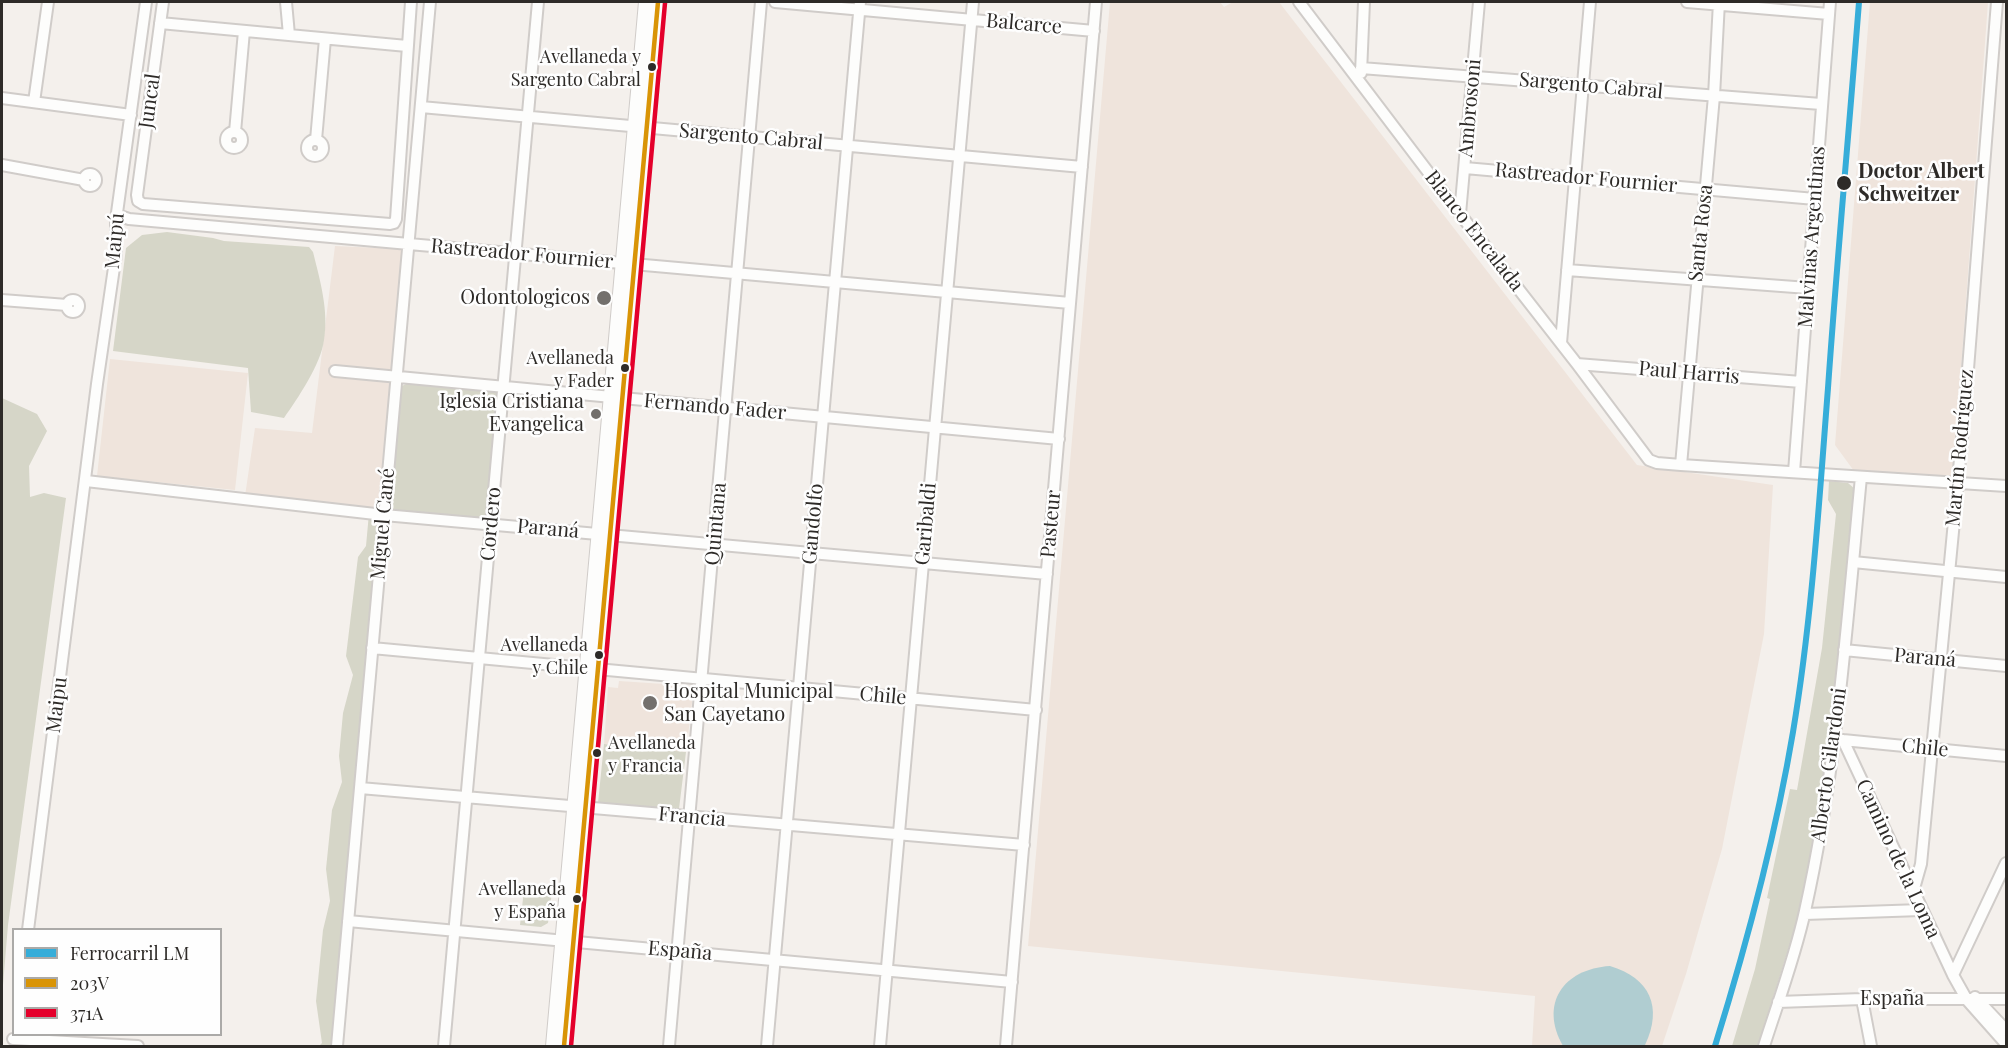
<!DOCTYPE html>
<meta charset="utf-8">
<style>
body{margin:0}
#map{position:relative;width:2008px;height:1048px;overflow:hidden;background:#f4f0ec;font-family:"Playfair Display",serif}
canvas{display:block}
.frame{position:absolute;inset:0;border:3px solid #2e2b28;pointer-events:none}
.legend{position:absolute;left:12px;top:928px;width:210px;height:108px;box-sizing:border-box;background:#fefefe;border:2px solid #abaaa8;margin:0;padding:8px 10px;list-style:none;font-size:18px;color:#2e2b28}
.legend li{display:flex;align-items:center;gap:12px;height:30px}
.legend b{width:30px;border:2px solid #abaaa8}
</style>
<div id="map">
<canvas width="2008" height="1048"></canvas>
<div class="frame"></div>
<ul class="legend">
<li><b style="height:8px;background:#36add9"></b>Ferrocarril LM</li>
<li><b style="height:8px;background:#d99406"></b>203V</li>
<li><b style="height:8px;background:#e4002b"></b>371A</li>
</ul>
</div>
<script>
const g = document.querySelector('canvas').getContext('2d');
g.lineJoin = 'round';
function paint(path, color) {
  g.fillStyle = color;
  g.fill(path, 'evenodd');
}
function strokePath(path, color, width, dash) {
  g.strokeStyle = color;
  g.lineWidth = width;
  g.lineCap = dash ? 'butt' : 'round';
  g.setLineDash(dash || []);
  g.stroke(path);
}
function label(font, color, halo, rows, align = 'center') {
  g.font = font + ' "Playfair Display",serif';
  g.lineWidth = 5;
  g.setLineDash([]);
  g.textBaseline = 'middle';
  g.strokeStyle = halo;
  g.fillStyle = color;
  for (const [text, x, y, turn = 0] of rows) {
    g.save();
    g.translate(x, y);
    g.rotate((+turn || 0) * Math.PI / 180);
    g.textAlign = isNaN(turn) ? turn : align;
    if (halo) g.strokeText(text, 0, 0);
    g.fillText(text, 0, 0);
    g.restore();
  }
}
const built = new Path2D(`
 M1110 2H1220L1224 7 1233 2H1279L1637 465 1773 485 1764 634 1722 849 1686 974 1662 1046H1532L1535 996 1028 946Z
 M1870 2H1988L1953 477 1854 471 1835 445Z
 M335 246 402 249 380 510 245 496 255 428 312 433Z
 M110 359 248 373 235 490 97 476Z
 M619 681 694 686 686 752 604 744 608 687 618 688Z`);
const green = new Path2D(`
 M167 232 213 238 224 241 309 247 313 252C320 280 329 311 324 340 321 364 298 398 284 418L251 412 248 368 113 351 126 248 142 235Z
 M406 384 493 391 497 394 486 515 483 520 390 509 400 387Z
 M2 398 37 414 47 431 29 466 30 497 44 493 66 498 8 925 2 997Z
 M1829 481 1848 483 1855 489 1832 738 1817 830 1799 915 1758 1046H1732L1755 969 1770 899 1767 898 1790 789 1797 790 1822 648 1836 514 1828 500Z
 M369 513 384 515 336 1046H319L322 1043 316 1001 323 930 330 901 326 869 332 810 342 782 339 756 343 713 353 675 346 656 358 557 366 546Z
 M604 744 686 752 679 809 598 803Z
 M524 890 552 892 548 923 541 927 520 925Z`);
const water = new Path2D(`
 M1610 966C1650 978 1663 1007 1645 1045L1563 1046C1539 1004 1563 969 1610 966Z`);
const minor = new Path2D(`
 M163 2 137 195 138 201 143 204 390 224 394 223 396 219 411 2
 M286 2 289 35
 M775 2 1094 31
 M1299 2 1460 214 1577 364 1649 460 1657 463 1681 465 2006 486
 M1687 2 1829 14
 M160 23 407 46
 M1361 68 1821 104
 M1361 73 1364 2
 M2 98 131 115
 M34 102 48 2
 M421 107 1082 167
 M226 140a8 8 0 1 1 16 0a8 8 0 1 1-16 0Z
 M235 132 244 31
 M307 148a8 8 0 1 1 16 0a8 8 0 1 1-16 0Z
 M316 140 325 39
 M2 165 84 180
 M1465 168 1815 199
 M84 180a6 6 0 1 1 12 0a6 6 0 1 1-12 0Z
 M1460 214 1479 2
 M117 215 129 219 1070 303
 M1567 270 1808 288
 M2 300 67 305
 M67 306a6 6 0 1 1 12 0a6 6 0 1 1-12 0Z
 M1561 343 1590 2
 M1577 364 1801 382
 M335 371 1059 439
 M1681 465 1714 96 1719 2
 M1794 472 1830 2
 M86 481 384 515 1047 574
 M1853 562 2006 577
 M372 648 1036 710
 M1844 650 2006 666
 M1835 739 1843 740 1953 975 1967 1000 2006 1044
 M1843 740 2006 756
 M360 788 1024 845
 M1913 892 1921 864 1965 407 1997 2
 M1805 914 1921 910
 M348 921 1012 982
 M28 930 97 384 116 254V220L146 2
 M1953 975 2006 863
 M1975 997 2006 1030
 M1862 999 1871 1046
 M1778 1002 1862 999H2006
 M13 1039 138 1046
 M337 1046 430 2
 M444 1046 538 2
 M669 1046 761 2
 M767 1046 860 2
 M880 1046 973 2
 M1006 1046 1096 2
 M1764 1046C1778 1002 1795 957 1805 911 1837 768 1847 622 1861 477`);
const major = new Path2D(`
 M553 1046 646 2
 M564 1046 658 2`);
const bus1 = new Path2D(`
 M564 1046 658 2`);
const bus2 = new Path2D(`
 M571 1046 665 3`);
const rail1 = new Path2D(`
 M1715 1046C1747 943 1775 839 1793 732 1812 618 1819 503 1828 388 1837 260 1849 131 1859 2`);
const markers = [
 [652,67,5,"#2e2b28"],
 [1844,183,8,"#2e2b28"],
 [604,298,8,"#73706d"],
 [625,368,5,"#2e2b28"],
 [596,414,6,"#73706d"],
 [599,655,5,"#2e2b28"],
 [650,703,8,"#73706d"],
 [597,753,5,"#2e2b28"],
 [577,899,5,"#2e2b28"]
];
const busNames = [
 ["Avellaneda y",641,57],
 ["Sargento Cabral",641,80],
 ["Avellaneda",614,358],
 ["y Fader",614,381],
 ["Avellaneda",588,645],
 ["y Chile",588,668],
 ["Avellaneda",608,743,"left"],
 ["y Francia",608,766,"left"],
 ["Avellaneda",566,889],
 ["y España",566,912]
];
const streetNames = [
 ["Balcarce",1024,24,5],
 ["Sargento Cabral",1591,86,5],
 ["Juncal",150,101,-82],
 ["Ambrosoni",1470,108,-85],
 ["Sargento Cabral",751,137,5],
 ["Rastreador Fournier",1586,178,5],
 ["Blanco Encalada",1474,231,52],
 ["Santa Rosa",1701,233,-84],
 ["Malvinas Argentinas",1812,237,-86],
 ["Maipú",115,241,-85],
 ["Rastreador Fournier",522,254,5],
 ["Paul Harris",1689,373,5],
 ["Fernando Fader",715,407,5],
 ["Martín Rodríguez",1960,448,-85],
 ["Miguel Cané",383,524,-85],
 ["Cordero",491,524,-85],
 ["Quintana",716,524,-85],
 ["Gandolfo",813,524,-85],
 ["Garibaldi",926,524,-85],
 ["Pasteur",1051,524,-85],
 ["Paraná",548,529,5],
 ["Paraná",1925,658,5],
 ["Chile",883,696,5],
 ["Maipu",57,705,-83],
 ["Chile",1925,748,6],
 ["Alberto Gilardoni",1829,765,-82],
 ["Francia",692,817,5],
 ["Camino de la Loma",1898,859,65],
 ["España",680,951,5],
 ["España",1892,999]
];
const stopNames = [
 ["Doctor Albert",1858,172],
 ["Schweitzer",1858,195]
];
const poiNames = [
 ["Odontologicos",590,298],
 ["Iglesia Cristiana",584,402],
 ["Evangelica",584,425],
 ["Hospital Municipal",664,692,"left"],
 ["San Cayetano",664,715,"left"]
];
paint(built, '#efe4dc');
paint(green, '#d6d6c8');
paint(water, '#b0cdd1');
strokePath(minor, '#d0ccc9', 14);
strokePath(major, '#d0ccc9', 16);
strokePath(minor, '#fdfdfc', 10);
strokePath(major, '#fdfdfc', 14);
strokePath(bus1, '#d99406', 4.5);
strokePath(bus2, '#e4002b', 4.5);
strokePath(rail1, '#36add9', 6);
for (const [x, y, r, color] of markers) {
  const dot = new Path2D();
  dot.arc(x, y, r, 0, 2 * Math.PI);
  g.fillStyle = color;
  g.fill(dot);
  strokePath(dot, '#fefefe', 2);
}
label('18px', '#2e2b28', '#fefefe', busNames, 'right');
label('20px', '#2e2b28', '#fefefe', streetNames);
label('bold 20px', '#2e2b28', '#fefefe', stopNames, 'left');
label('20px', '#2e2b28', '#fefefe', poiNames, 'right');
</script>
